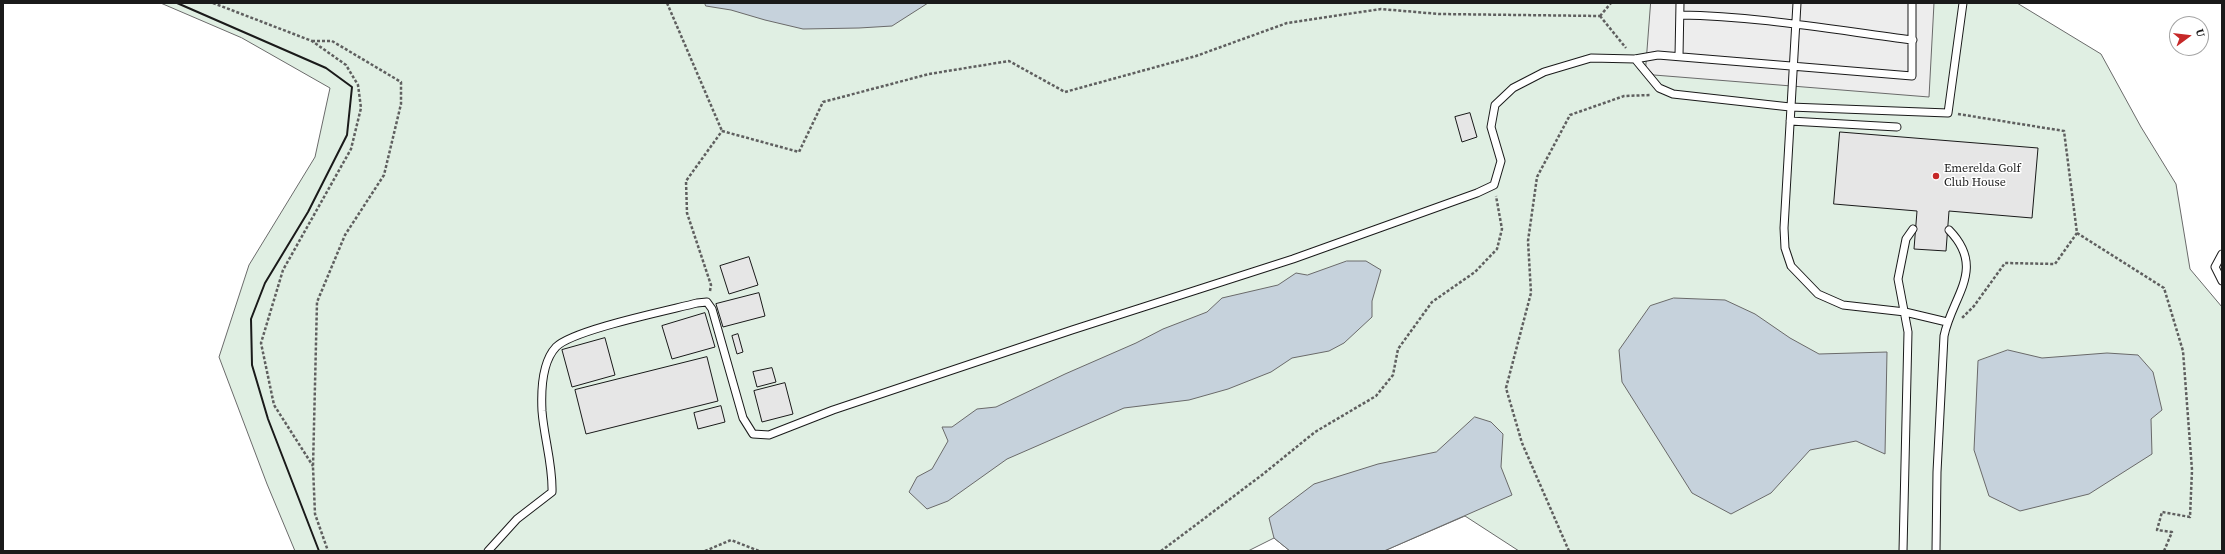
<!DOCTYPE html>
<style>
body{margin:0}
#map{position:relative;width:2225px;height:554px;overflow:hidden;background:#fff;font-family:"Source Serif 4",serif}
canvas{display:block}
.frame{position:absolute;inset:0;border:4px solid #1a1a1a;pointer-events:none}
.north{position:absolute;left:2169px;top:16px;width:40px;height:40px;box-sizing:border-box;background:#fff;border:1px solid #a3a3a3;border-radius:50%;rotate:75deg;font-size:11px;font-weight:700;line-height:16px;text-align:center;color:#1a1a1a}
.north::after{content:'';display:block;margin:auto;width:14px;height:18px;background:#c62828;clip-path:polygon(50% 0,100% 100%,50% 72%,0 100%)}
</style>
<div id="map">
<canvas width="2225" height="554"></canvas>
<div class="frame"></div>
<div class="north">U</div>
</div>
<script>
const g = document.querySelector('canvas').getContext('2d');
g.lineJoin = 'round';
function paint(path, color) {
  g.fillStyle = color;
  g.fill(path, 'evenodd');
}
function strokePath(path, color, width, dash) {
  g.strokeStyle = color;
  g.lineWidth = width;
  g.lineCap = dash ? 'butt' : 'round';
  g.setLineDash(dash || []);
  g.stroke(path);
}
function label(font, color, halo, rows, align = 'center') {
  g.font = font + ' "Source Serif 4",serif';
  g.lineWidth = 3;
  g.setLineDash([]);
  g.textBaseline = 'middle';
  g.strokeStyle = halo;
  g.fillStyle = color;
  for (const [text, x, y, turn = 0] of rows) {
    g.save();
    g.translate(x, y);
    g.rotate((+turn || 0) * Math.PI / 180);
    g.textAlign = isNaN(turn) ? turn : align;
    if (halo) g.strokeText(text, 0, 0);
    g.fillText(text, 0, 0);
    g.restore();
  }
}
const green = new Path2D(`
 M161 3H2017L2101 54 2141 127 2176 184 2190 269 2222 307V551H1519L1465 516 1384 551H1290L1274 538 1248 551H295L267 484 219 357 249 265 315 157 330 88 242 38Z`);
const parking = new Path2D(`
 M1651 3H1934L1929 97 1654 75 1646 67Z`);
const water = new Path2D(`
 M705 3H928L892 26 859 28 803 29 765 20 731 10 706 6Z
 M1347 261H1366L1381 270 1372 301V317L1344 343 1329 351 1292 358 1271 372 1228 389 1189 400 1124 408 1007 459 948 501 927 509 909 492 917 477 932 469 948 441 942 427H952L977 409 996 407 1065 374 1136 343 1163 329 1207 312 1222 298 1278 285 1296 273 1307 275Z
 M1674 298 1725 300 1755 314 1790 338 1819 354 1887 352 1885 454 1856 441 1810 450 1771 493 1731 514 1692 493 1622 382 1619 350 1650 306Z
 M2008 350 2042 358 2107 353 2138 355 2153 372 2162 410 2151 419 2152 454 2089 494 2020 511 1989 496 1974 450 1978 361Z
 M1475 417 1491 422 1503 434 1501 467 1512 495 1384 551H1290L1274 538 1269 518 1314 484 1378 464 1436 452Z`);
const building = new Path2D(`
 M1470 113 1477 137 1462 142 1455 117Z
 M1840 132 2038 148 2032 218 1949 211 1946 251 1914 249 1917 211 1834 204Z
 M749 257 758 285 729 294 720 266Z
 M759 293 765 316 723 327 716 304Z
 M705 313 715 347 672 359 662 326Z
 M738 334 743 352 737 354 732 336Z
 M605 338 615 375 572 387 562 350Z
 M707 357 718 401 586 434 575 390Z
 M772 368 776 382 757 387 753 372Z
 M785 383 793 414 762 422 754 391Z
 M721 406 725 422 698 429 694 413Z`);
const path = new Path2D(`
 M213 3 312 41 346 65 358 85 361 108 351 149 283 270 261 343 274 405 313 466
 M667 3 722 131
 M1600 16 1626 48
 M1600 16 1611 3
 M312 41H332L401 82V104L384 175 345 235 317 302 313 467 315 514 328 551
 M1958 114 2064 131 2077 233 2055 264 2005 263 1974 306 1962 318
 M722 131 799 152 823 102 929 74 1009 61 1065 92 1196 56 1287 23 1381 9 1439 14 1600 16
 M2077 233 2164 288 2183 351 2192 470 2190 517 2162 512 2157 530 2172 532 2164 551
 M710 291 711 285 687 213 686 181 722 131
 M705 551 731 540 759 551
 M1161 551 1262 475 1315 432 1376 396 1393 375 1398 349 1432 302 1475 272 1497 249 1502 229 1496 196
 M1569 551 1522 443 1506 388 1531 293 1528 241 1537 177 1570 115 1624 96 1650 95`);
const service = new Path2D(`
 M1797 3 1784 228 1785 248 1791 266 1818 294 1843 305 1905 312 1947 322
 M1680 15C1757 16 1835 30 1913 40
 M1679 56 1680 3
 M1635 59 1659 88 1673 94 1790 107 1948 113 1963 3
 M1790 121 1897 127
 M2222 254 2215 267 2222 281
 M488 551 517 519 552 492C553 465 544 438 542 411 541 391 542 362 556 347 572 330 670 310 697 303L707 302 712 309 743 418 753 434 769 435 833 410 1072 330 1293 259 1477 193 1494 185 1501 161 1491 127 1495 105 1513 88 1544 72 1591 58 1635 59 1658 55 1912 76V3
 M1903 551 1908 332 1898 279 1906 239 1913 229
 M1936 551 1937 472 1944 336C1952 296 1987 269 1949 230`);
const wall = new Path2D(`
 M177 3 326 68 352 87 347 135 308 212 265 283 251 319 252 365 268 419 319 551`);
const markers = [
 [1936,176,4,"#c62828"]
];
const poiNames = [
 ["Emerelda Golf",1944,169],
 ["Club House",1944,183]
];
paint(green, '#e0efe3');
strokePath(green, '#6a6a6a', 1);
paint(parking, '#ededed');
strokePath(parking, '#6a6a6a', 1);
paint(water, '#c6d2dc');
strokePath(water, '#6a6a6a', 1);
paint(building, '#e6e6e6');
strokePath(building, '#1a1a1a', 1);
strokePath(service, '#1a1a1a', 9);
strokePath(path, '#5f5f5f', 2.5, [3, 2]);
strokePath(service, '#fff', 7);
strokePath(wall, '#1a1a1a', 2);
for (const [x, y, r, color] of markers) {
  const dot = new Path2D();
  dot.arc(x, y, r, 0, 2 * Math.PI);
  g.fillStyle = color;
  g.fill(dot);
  strokePath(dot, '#fff', 1.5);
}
label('12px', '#1a1a1a', '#fff', poiNames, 'left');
</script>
